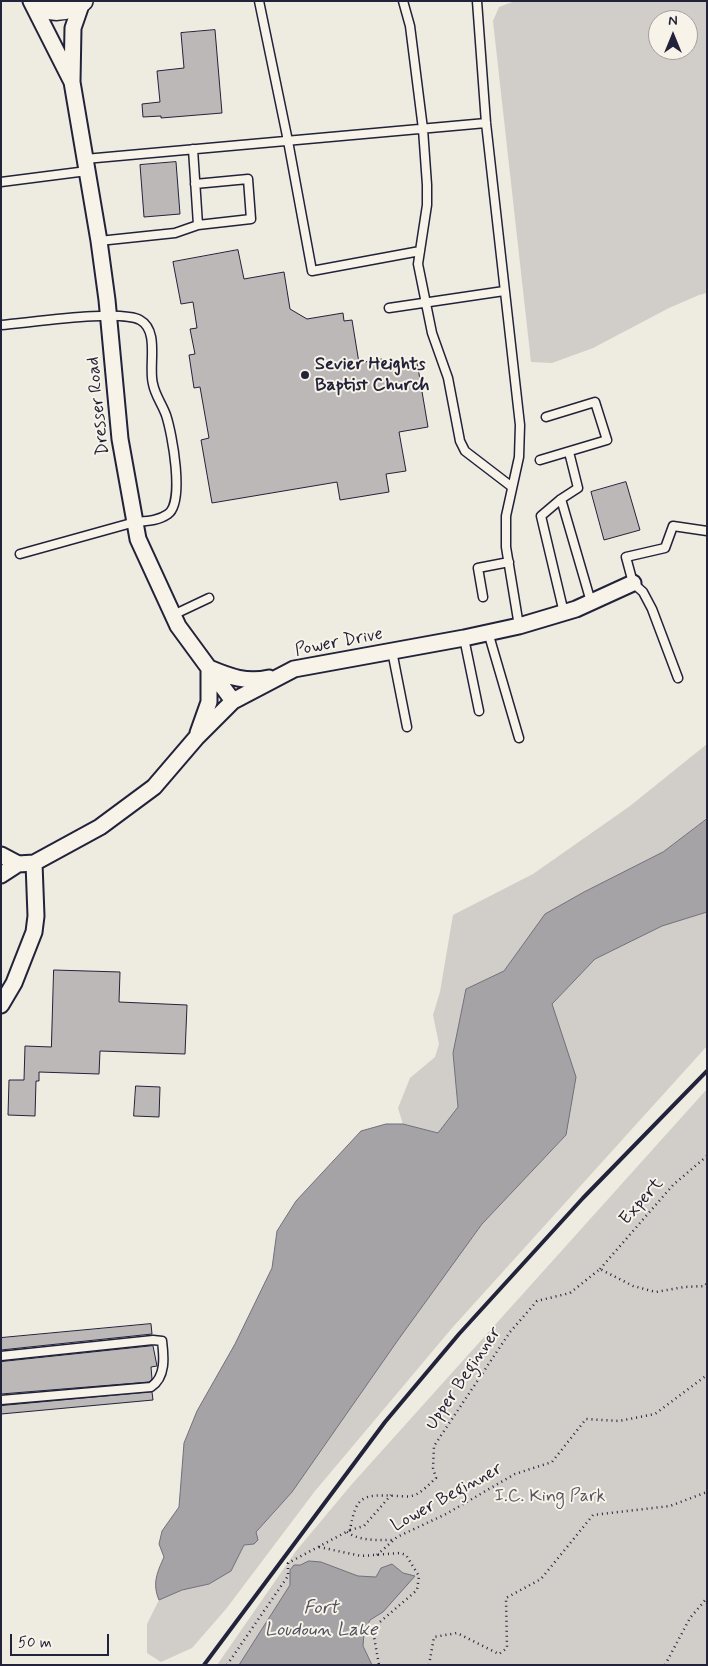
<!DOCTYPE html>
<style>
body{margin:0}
#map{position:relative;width:708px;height:1666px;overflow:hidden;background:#eeebe1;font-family:Mynerve,sans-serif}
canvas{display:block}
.frame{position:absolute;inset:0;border:2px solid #22223b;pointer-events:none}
.north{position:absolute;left:648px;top:10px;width:50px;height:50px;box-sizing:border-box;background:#f7f3e8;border:1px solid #a29fa3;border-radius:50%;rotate:0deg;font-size:14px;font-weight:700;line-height:20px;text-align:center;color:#22223b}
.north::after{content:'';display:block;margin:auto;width:18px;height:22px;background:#22223b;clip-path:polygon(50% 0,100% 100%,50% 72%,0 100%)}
.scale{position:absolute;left:10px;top:1634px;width:99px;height:22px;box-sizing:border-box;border:2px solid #22223b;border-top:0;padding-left:6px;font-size:15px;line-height:18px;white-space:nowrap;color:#22223b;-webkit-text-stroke:4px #f7f3e8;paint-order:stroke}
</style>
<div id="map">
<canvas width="708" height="1666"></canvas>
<div class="frame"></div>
<div class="north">N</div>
<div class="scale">50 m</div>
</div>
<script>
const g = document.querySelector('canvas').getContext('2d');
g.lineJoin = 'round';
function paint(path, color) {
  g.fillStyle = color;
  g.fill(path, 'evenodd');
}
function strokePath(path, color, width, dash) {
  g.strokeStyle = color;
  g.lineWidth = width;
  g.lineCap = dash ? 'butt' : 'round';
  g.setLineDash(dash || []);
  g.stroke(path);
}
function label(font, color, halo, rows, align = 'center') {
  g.font = font + ' Mynerve,sans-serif';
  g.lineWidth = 4;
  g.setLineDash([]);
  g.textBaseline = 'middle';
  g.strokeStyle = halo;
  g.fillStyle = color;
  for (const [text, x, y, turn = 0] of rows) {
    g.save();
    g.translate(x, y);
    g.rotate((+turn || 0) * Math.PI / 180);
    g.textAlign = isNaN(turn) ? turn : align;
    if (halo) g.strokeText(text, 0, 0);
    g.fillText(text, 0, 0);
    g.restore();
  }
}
const green = new Path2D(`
 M515 1H707V293L699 295 669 308 593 348 552 363 531 362 493 21 499 7ZM658 20H688V50H658Z
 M707 744V819L663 852 584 892 545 914 504 971 466 989 453 1053 458 1107 438 1133 403 1124 398 1108 410 1078 435 1057 439 1044 433 1015 440 992 453 915 533 874 630 806Z
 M707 912V1046L452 1328 315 1491 226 1609 192 1648 161 1662 147 1653V1624L159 1600 182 1590 209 1584 231 1570 244 1545 254 1544 255 1532 292 1492 398 1340 482 1224 566 1135 559 1029 552 1004 595 959 662 926Z
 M707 1089V1665H372L363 1646 364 1633 370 1620 383 1612 409 1576 403 1573 392 1564 381 1568 376 1577 358 1576 321 1562 309 1561 291 1576 290 1585 239 1665H217L296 1551 352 1484Z`);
const water = new Path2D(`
 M707 819V912L662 926 595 959 552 1004 576 1077 566 1135 482 1224 398 1340 292 1492 256 1532 258 1540 254 1544 244 1545 231 1571 209 1584 182 1590 159 1600C152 1583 157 1573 164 1557L159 1544 162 1531 179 1507 184 1443 197 1411 235 1344 272 1268 277 1231 296 1201 361 1131 386 1124H403L438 1133 458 1107 453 1053 466 989 504 971 545 914 584 892 663 852Z
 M309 1561 321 1562 358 1576 376 1577 381 1568 392 1564 403 1573 415 1576 383 1612 370 1620 364 1633 363 1646 372 1665H239L290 1585V1570L294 1565H300Z`);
const building = new Path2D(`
 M215 30 222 113 161 118V116L143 117 142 104 160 102 157 71 184 68 181 33Z
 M176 162 180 214 144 217 140 165Z
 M238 250 244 279 284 272 290 309 307 319 343 313 344 321 352 320 359 363 382 359 383 368 417 362 428 427 399 432 406 471 386 474 389 492 340 500 337 482 212 503 201 440 209 438 200 387 194 388 189 355 195 354 190 329 197 328 193 302 181 304 173 262Z
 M626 482 640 530 604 540 591 492Z
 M54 970 120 972 119 1002 187 1005 185 1054 100 1051 99 1074 39 1072V1081H36L35 1116 8 1115 9 1080H24L25 1046 51 1047Z
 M136 1086 160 1087 159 1117 134 1116Z
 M151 1324 152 1334 1 1350V1338Z
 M153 1346 157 1366 151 1367 152 1379 149 1382 1 1394V1362Z
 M152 1392 153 1400 1 1414V1406Z`);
const path = new Path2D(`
 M600 1269 673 1185 707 1156
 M350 1530 364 1526 391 1495
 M347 1532C360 1541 376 1540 392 1540
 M319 1547 361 1556 400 1553 406 1555 419 1576 417 1590 380 1622 373 1631 379 1665
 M377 1555 397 1537 446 1514 515 1474 552 1462 586 1419 619 1421 655 1414 707 1375
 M227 1665 288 1576V1563L350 1530C356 1496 362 1494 395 1496 400 1496 406 1497 411 1496 420 1495 429 1484 436 1478L433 1468 434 1446 510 1332 537 1301 570 1293 600 1269 633 1286 656 1292 684 1287 705 1286 707 1283
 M429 1665 434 1637 457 1633 499 1654 507 1648 506 1598 541 1579 593 1515 670 1506 707 1492
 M665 1665 690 1618 707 1598`);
const service = new Path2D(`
 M259 1 288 141 312 271 420 251
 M403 1 410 26 423 129 427 185V205L418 264 432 333 448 378 460 441 465 451 512 487
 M477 1 486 123 520 425 519 457 506 516V547L519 626
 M193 149 198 225
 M85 159 486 123
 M1 182 87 171
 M99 241 175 233 198 225 251 219 248 179 195 184
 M389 308 504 291
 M1 325C29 323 119 309 140 320 160 331 148 366 153 384 155 395 162 404 166 415 172 433 185 502 168 514 158 521 147 521 135 522L20 554
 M540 460 607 440 595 402 546 417
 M561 499 591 602
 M483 597 478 568 509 562
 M564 613 541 516 561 499 578 488 569 452
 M173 615 209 598
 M488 632 519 738
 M464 638 479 711
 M392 651 407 727
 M678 678 652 609 643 592 633 583 626 557 665 548 673 526 707 531
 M1 1356 153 1340 162 1341C164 1357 166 1377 151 1387L1 1400`);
const minor = new Path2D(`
 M31 1 72 82
 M82 2 73 28 72 82 99 241 107 300 120 439 138 539 178 626 233 701
 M198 733 209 702V668C230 677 247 683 269 678
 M1 855 18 864 34 863 100 827 154 787 196 738 233 701 294 669 464 638 519 626 576 609 633 583
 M1 875 18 864
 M1 1005 14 983 34 932 36 916 34 863`);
const tertiary = new Path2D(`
 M34 1C48 15 68 12 83 1`);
const rail = new Path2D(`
 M204 1665 385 1422 459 1334 583 1198 707 1071`);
const markers = [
 [305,375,5,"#22223b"]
];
const poiNames = [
 ["Sevier Heights",315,365],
 ["Baptist Church",315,386]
];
const streetNames = [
 ["Dresser Road",99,406,-96],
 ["Power Drive",339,643,-11],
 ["Expert",642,1202,-49],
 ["Upper Beginner",464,1379,-56],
 ["Lower Beginner",447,1498,-29]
];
const parkNames = [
 ["I.C. King Park",550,1497]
];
const waterNames = [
 ["Fort",321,1609],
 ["Loudoun Lake",321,1631]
];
paint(green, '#d1cdc9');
paint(water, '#a6a3a6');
strokePath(water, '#716f7b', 1);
paint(building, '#bbb8b7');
strokePath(building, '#22223b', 1);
strokePath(service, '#22223b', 11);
strokePath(minor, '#22223b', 19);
strokePath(tertiary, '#22223b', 22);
strokePath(path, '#22223b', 2.5, [1, 4]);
strokePath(service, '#f7f3e8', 8);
strokePath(minor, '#f7f3e8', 15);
strokePath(tertiary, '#f7f3e8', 19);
strokePath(rail, '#22223b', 4);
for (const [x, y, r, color] of markers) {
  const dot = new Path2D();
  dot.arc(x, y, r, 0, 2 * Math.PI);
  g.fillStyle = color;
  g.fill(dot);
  strokePath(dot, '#f7f3e8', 2);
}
label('bold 18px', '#22223b', '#f7f3e8', poiNames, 'left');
label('18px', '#22223b', '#f7f3e8', streetNames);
label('18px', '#575566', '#f7f3e8', parkNames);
label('italic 19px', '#504f60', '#f7f3e8', waterNames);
</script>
